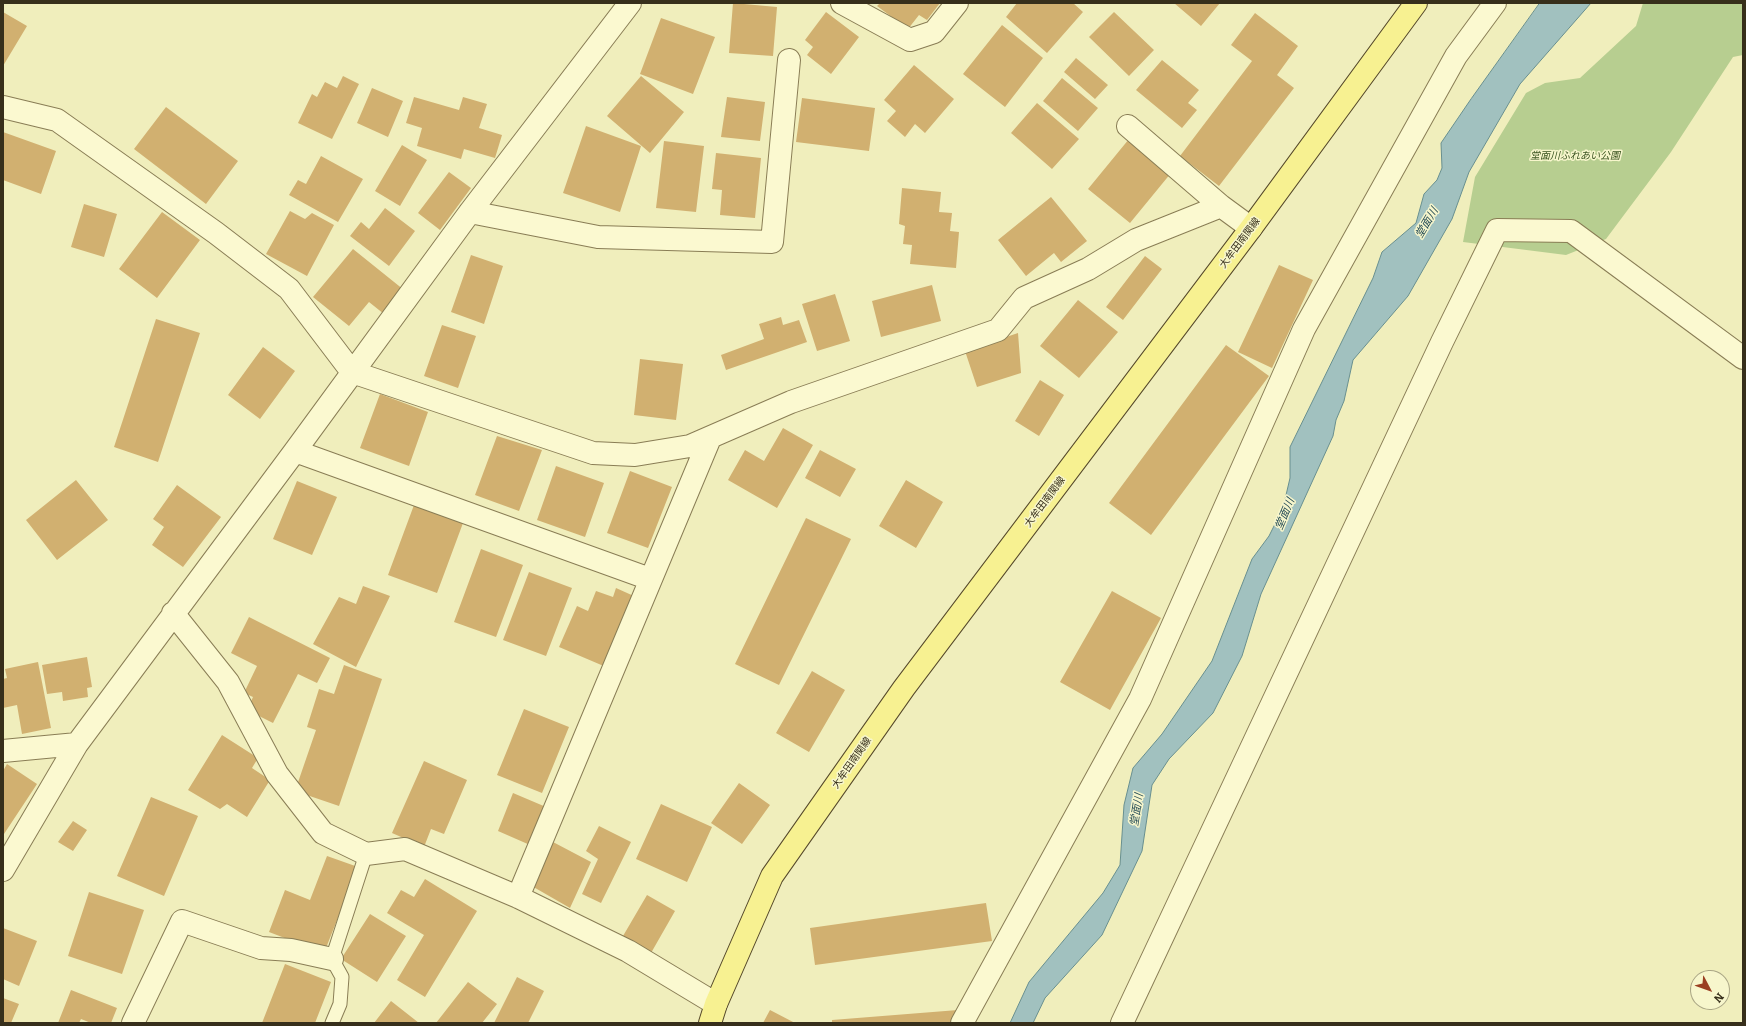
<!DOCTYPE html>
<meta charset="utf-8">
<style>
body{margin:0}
#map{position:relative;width:1746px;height:1026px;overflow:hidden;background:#f0eebc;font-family:Bitter,serif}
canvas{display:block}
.frame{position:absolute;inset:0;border:4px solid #372f1b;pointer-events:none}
.north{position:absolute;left:1690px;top:970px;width:40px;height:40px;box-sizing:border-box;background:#f7f6cc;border:1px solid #aaa685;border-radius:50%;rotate:131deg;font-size:11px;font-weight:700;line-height:16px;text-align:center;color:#372f1b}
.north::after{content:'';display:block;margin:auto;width:14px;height:18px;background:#9b3f22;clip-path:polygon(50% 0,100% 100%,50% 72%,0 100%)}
</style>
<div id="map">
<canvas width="1746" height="1026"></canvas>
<div class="frame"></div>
<div class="north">N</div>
</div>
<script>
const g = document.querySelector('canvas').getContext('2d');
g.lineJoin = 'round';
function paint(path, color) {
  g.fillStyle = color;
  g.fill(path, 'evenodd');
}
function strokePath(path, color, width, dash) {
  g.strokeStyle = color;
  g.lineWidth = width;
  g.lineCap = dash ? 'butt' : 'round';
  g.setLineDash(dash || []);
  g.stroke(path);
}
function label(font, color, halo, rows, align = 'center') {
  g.font = font + ' Bitter,"Noto Sans JP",serif';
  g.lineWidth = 3;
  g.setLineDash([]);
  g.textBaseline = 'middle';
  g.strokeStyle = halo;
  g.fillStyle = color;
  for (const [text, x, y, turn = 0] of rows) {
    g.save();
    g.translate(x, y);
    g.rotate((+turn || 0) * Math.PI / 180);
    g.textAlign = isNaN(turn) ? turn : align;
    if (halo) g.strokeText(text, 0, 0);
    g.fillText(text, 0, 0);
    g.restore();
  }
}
const green = new Path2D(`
 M1643 3H1743V55L1733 57 1671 152 1606 239 1566 255 1463 242 1475 177 1526 93 1545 83 1580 78 1636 26Z`);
const water = new Path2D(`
 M1540 3H1591L1520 84 1469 172 1452 219 1408 296 1353 360 1344 401 1336 420 1333 436 1261 594 1242 656 1213 713 1169 759 1152 785 1142 851 1102 935 1045 998 1033 1023H1010L1029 982 1103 893 1120 865 1124 805 1133 768 1162 734 1212 661 1252 559 1269 536 1283 508 1290 478V447L1373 278 1382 252 1416 223 1424 194 1437 180 1442 168 1441 143 1471 99Z`);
const building = new Path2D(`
 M733 3 777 7 773 56 729 53Z
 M880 3H940L927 20 919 15 908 29 877 6Z
 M1017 3H1073L1083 12 1047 53 1006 17Z
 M1174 3H1220L1201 26Z
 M3 12 27 26 3 66Z
 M826 12 859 37 831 74 807 55 813 47 805 40Z
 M1114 12 1154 50 1129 76 1089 37Z
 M1255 13 1298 46 1277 75 1294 88 1219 186 1180 156 1252 61 1231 45Z
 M661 18 715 37 693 94 640 74Z
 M1002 25 1043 58 1005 107 963 74Z
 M1076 58 1108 85 1095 99 1064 72Z
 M1162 60 1199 90 1188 103 1197 110 1182 128 1136 90Z
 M914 65 954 99 925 133 915 124 905 137 887 121 896 111 884 100Z
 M343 76 359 84 332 139 298 123 312 94 317 97 325 82 337 88Z
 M641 76 684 112 650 153 607 116Z
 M1062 78 1098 108 1078 131 1043 101Z
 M372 88 403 101 388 137 357 123Z
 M414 97 459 110 463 97 487 104 479 128 502 135 495 158 464 149 461 159 417 146 422 128 406 123Z
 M727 97 765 102 760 141 721 137Z
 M802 98 875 108 869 151 796 142Z
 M1037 103 1079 139 1052 169 1011 133Z
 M166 107 238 161 206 204 134 149Z
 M586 126 641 146 620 212 563 193Z
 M3 132 56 151 41 194 3 180Z
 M1129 139 1171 173 1130 223 1088 189Z
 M664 141 704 146 696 212 656 208Z
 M402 145 427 160 400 206 375 191Z
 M716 153 761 158 755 218 720 215 722 190 712 189Z
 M321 156 363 179 338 222 289 195 298 180 306 184Z
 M449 172 471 188 440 230 418 213Z
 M902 188 941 192 939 212 952 213 950 231 959 232 956 268 910 264 912 245 903 244 905 226 899 224Z
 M1051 197 1087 241 1061 262 1054 253 1026 276 998 240Z
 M84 204 117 214 104 257 71 247Z
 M385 208 415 231 389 266 350 236 361 222 369 229Z
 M290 211 305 219 312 213 334 225 307 276 266 254Z
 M162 212 200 240 157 298 119 269Z
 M353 249 404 290 384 314 369 302 349 326 313 297Z
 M471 255 503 266 484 324 451 312Z
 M1145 256 1162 269 1123 320 1106 307Z
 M1279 265 1313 280 1272 368 1238 352Z
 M932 285 941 321 881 337 872 301Z
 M835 294 850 341 817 351 802 304Z
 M1078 300 1118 332 1079 378 1040 346Z
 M781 317 783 325 799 320 807 342 726 370 721 355 764 339 759 324Z
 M156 319 200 333 158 462 114 447Z
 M442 325 476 336 458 388 424 376Z
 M1018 333 1021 373 977 387 965 351Z
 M1226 345 1269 376 1151 535 1109 503Z
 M263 347 295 371 260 419 228 395Z
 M640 359 683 364 676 420 634 415Z
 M1040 380 1064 395 1039 436 1015 421Z
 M380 394 428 412 409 466 360 448Z
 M783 428 813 445 777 508 728 480 745 450 764 461Z
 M497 436 542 450 519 511 475 495Z
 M820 450 856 469 840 497 805 478Z
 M556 466 604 483 585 537 537 520Z
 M630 471 672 487 648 548 607 533Z
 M76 480 108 520 57 560 26 520Z
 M906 480 943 502 916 548 879 526Z
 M297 481 337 497 312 555 273 539Z
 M177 485 221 517 183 567 152 545 164 527 153 519Z
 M414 505 463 523 437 593 388 575Z
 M806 518 851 539 779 685 735 664Z
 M481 549 523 565 496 637 454 622Z
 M529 572 572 588 546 656 503 640Z
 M363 586 390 596 356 667 313 644 339 597 356 604Z
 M616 588 636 597 606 667 559 647 577 606 588 611 596 591 613 597Z
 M1112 591 1161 618 1110 710 1060 682Z
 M249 617 330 658 317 683 298 674 273 723 247 710 253 697 244 693 257 666 231 653Z
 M87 657 92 687 87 688 88 697 63 701 62 692 47 694 42 665Z
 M38 662 51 728 22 734 17 705 3 708V679L7 678 5 669Z
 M344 665 382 679 339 806 295 791 316 730 307 727 319 689 334 694Z
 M812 671 845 690 809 752 776 733Z
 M524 709 569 727 542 793 497 775Z
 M222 735 258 758 252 768 270 780 247 817 227 804 220 809 188 790Z
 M424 761 467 780 444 834 431 829 424 847 392 833Z
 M7 764 37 784 4 834 3 833V771Z
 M739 783 770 805 742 844 711 823Z
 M513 793 546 807 530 845 498 831Z
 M151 797 198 816 164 896 117 876Z
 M661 804 712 827 687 882 636 859Z
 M73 821 87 830 73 851 58 842Z
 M599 826 631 842 601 903 582 894 598 859 586 851Z
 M553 842 591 862 570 908 530 885Z
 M327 856 358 867 324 953 269 932 285 890 310 900Z
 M425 879 477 911 425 997 397 980 424 935 387 913 401 890 414 897Z
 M89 892 144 910 122 974 68 956Z
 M647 895 675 911 651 953 623 936Z
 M986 903 992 941 815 965 810 928Z
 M370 914 406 936 377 982 341 959Z
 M3 928 37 941 19 986 3 979Z
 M285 964 331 982 315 1023H262Z
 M517 977 544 991 528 1023H494Z
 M468 982 497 1004 482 1023H436Z
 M71 990 117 1008 111 1023H91L81 1019 79 1023H58Z
 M3 998 19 1004 11 1023H3Z
 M391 1001 419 1023H374Z
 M770 1010 795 1023H763Z
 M958 1010 953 1023H832V1020Z`);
const service = new Path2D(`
 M332 1023 340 1004 342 977 332 959 366 854`);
const minor = new Path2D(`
 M842 3 910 40 934 32 957 3
 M3 107 57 120 216 233 289 289 352 372 593 453 635 455 690 446 791 402 998 330 1024 298 1088 269 1136 240 1221 206 1251 228
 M1128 126 1221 206
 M470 212 598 237 772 242 789 60
 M295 451 650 579
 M173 613 228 682 277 774 323 833 366 854 405 849 518 897 628 951 716 1004
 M3 751 77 744
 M3 870 77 744 295 451 470 212 630 3
 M518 897 710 438
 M133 1023 182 921 261 948 291 950 332 959
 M962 1023 1140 699 1304 329 1456 56 1495 3
 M1122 1023 1442 342 1497 230 1571 231 1743 358`);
const primary = new Path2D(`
 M710 1023 716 1004 772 876 904 688 1251 228 1416 3`);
const parkNames = [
 ["堂面川ふれあい公園",1575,156]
];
const streetNames = [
 ["大牟田南関線",1240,243,-53],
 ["大牟田南関線",1045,502,-53],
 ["大牟田南関線",852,763,-55]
];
const waterNames = [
 ["堂面川",1427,223,-59],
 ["堂面川",1285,514,-67],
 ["堂面川",1137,810,-81]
];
paint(green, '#b7ce90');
paint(water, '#a1c1bf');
strokePath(water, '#688f8f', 1);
paint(building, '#d1b070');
strokePath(service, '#897d55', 15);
strokePath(minor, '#897d55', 24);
strokePath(primary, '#56492a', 24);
strokePath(service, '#fbf9d0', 13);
strokePath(minor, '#fbf9d0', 22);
strokePath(primary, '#f7f191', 22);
label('italic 10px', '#3a5420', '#f7f6cc', parkNames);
label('10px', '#372f1b', '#f7f6cc', streetNames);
label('italic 11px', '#294f58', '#f7f6cc', waterNames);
</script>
